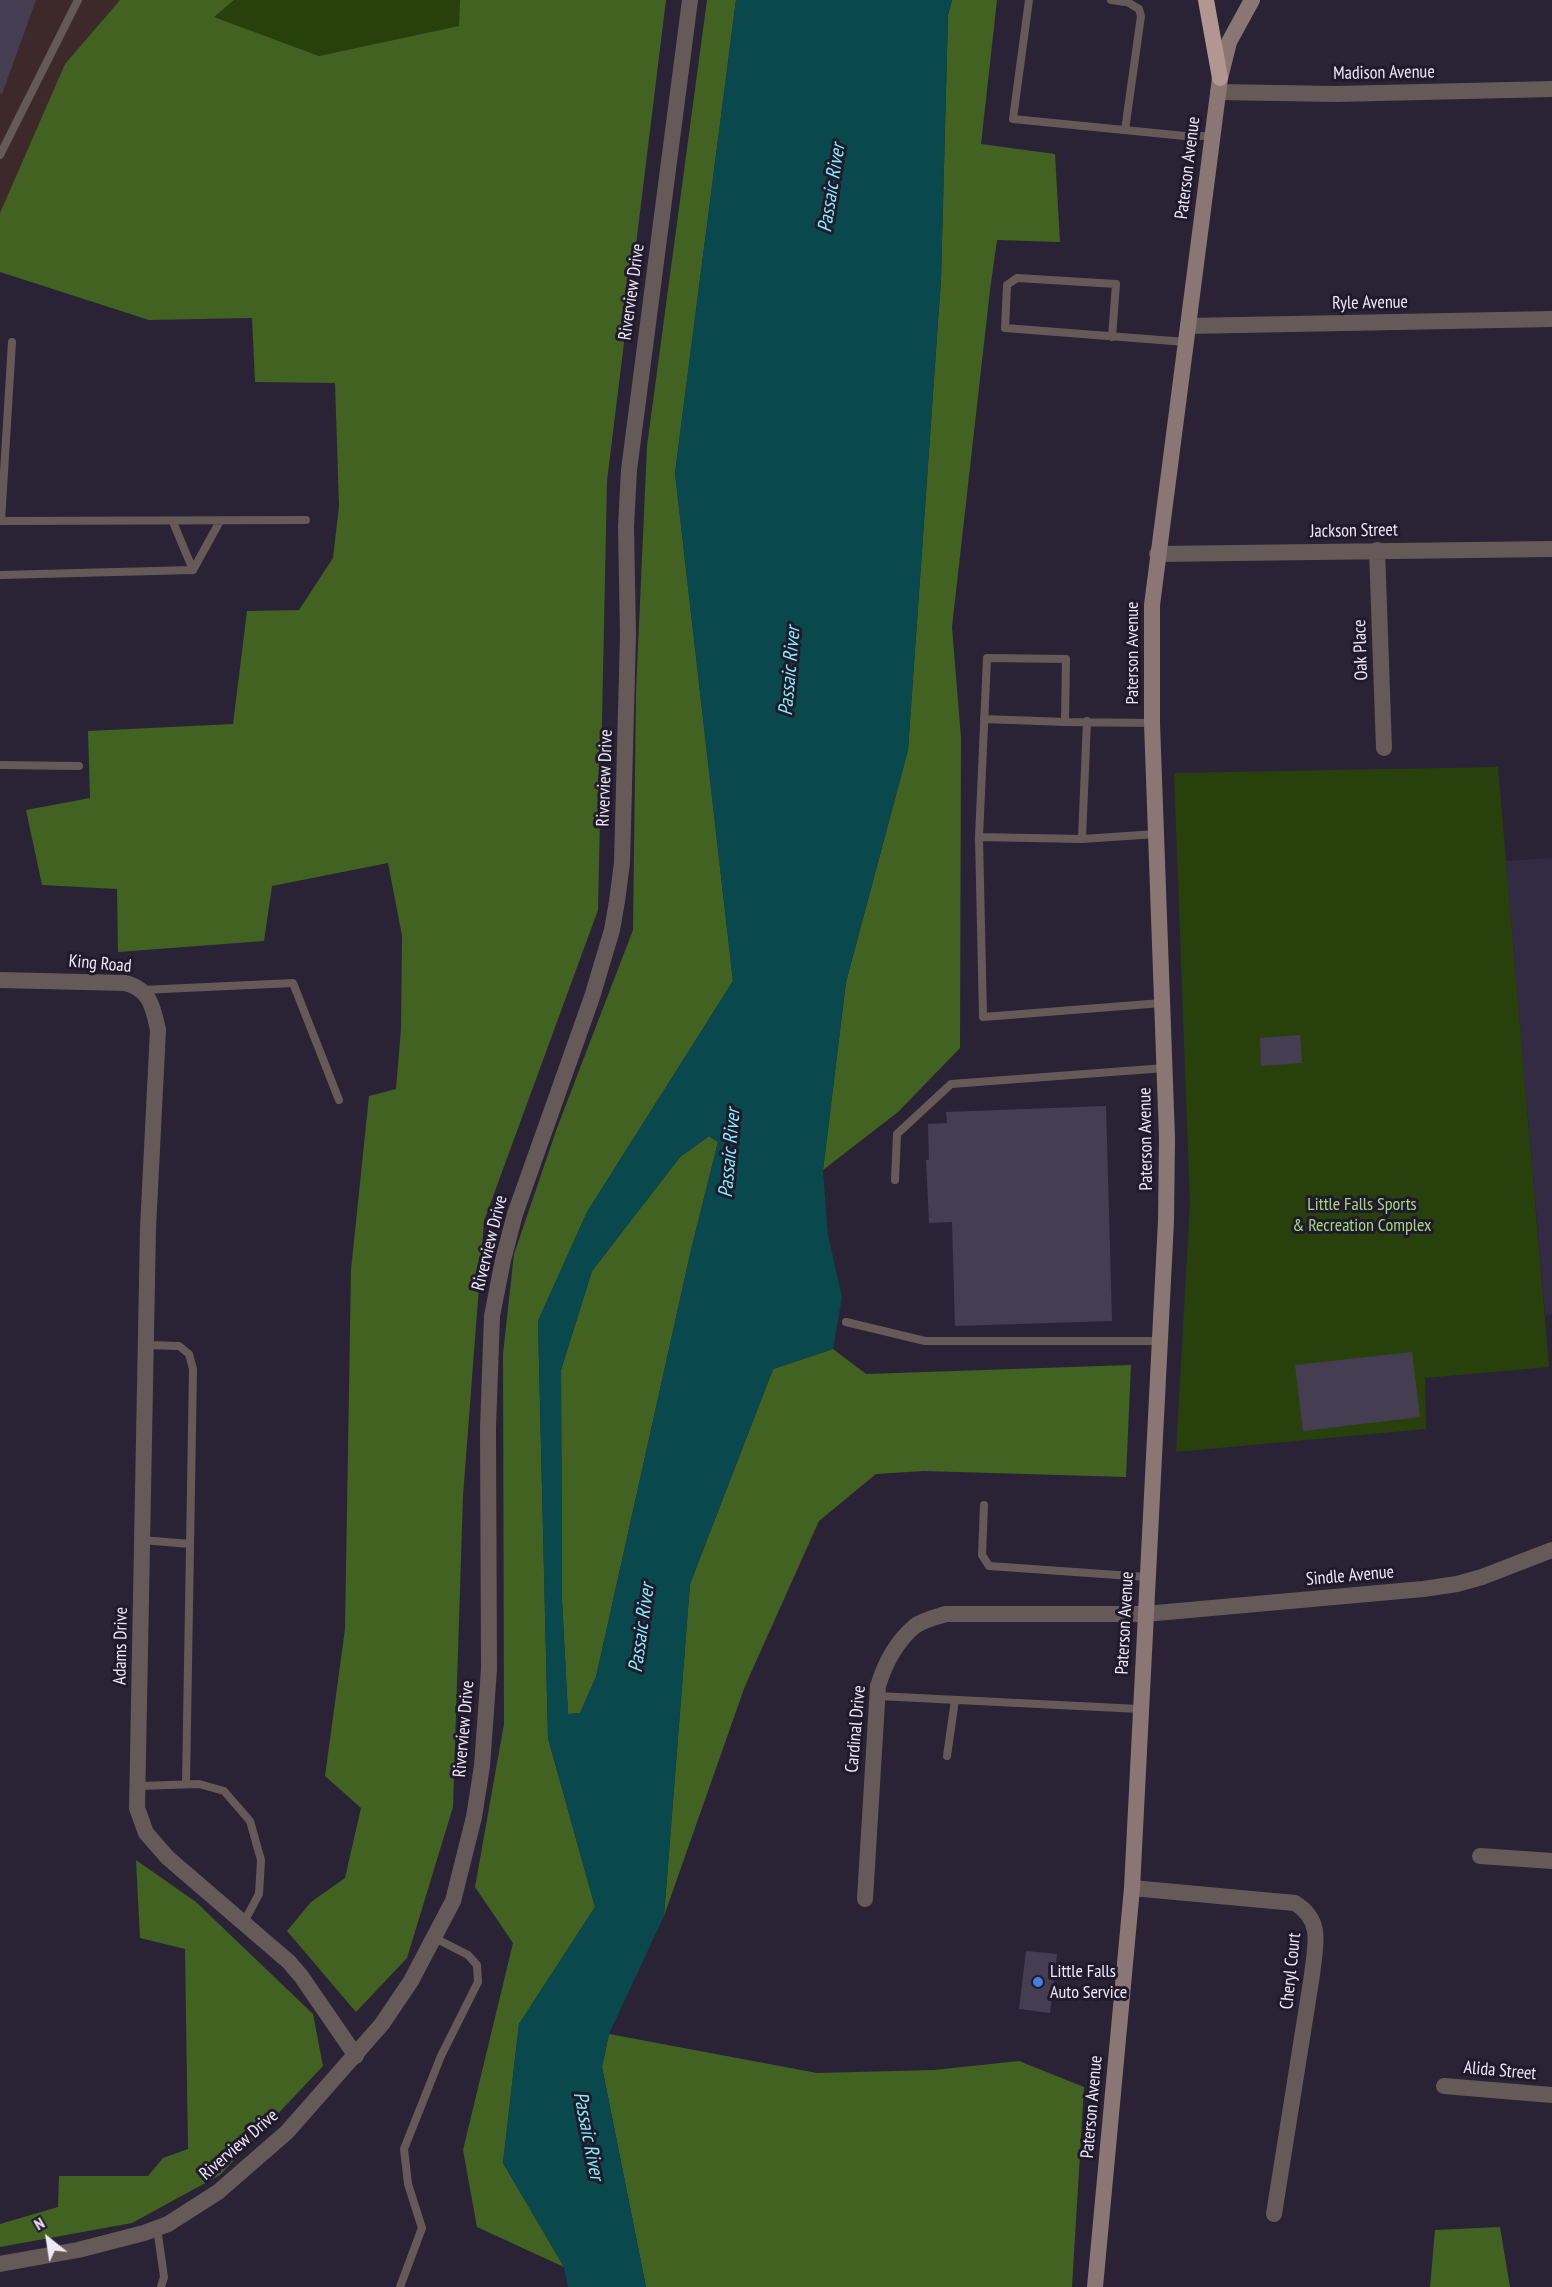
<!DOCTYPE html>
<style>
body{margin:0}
#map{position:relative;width:1552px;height:2287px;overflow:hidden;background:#2a2336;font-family:"PT Sans Narrow",sans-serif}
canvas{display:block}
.north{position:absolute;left:18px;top:2209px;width:60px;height:60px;-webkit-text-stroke:4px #211a2c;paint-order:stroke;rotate:330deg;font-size:16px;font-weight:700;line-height:24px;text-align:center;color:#ede9f6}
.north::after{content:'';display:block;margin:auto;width:21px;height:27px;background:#ede9f6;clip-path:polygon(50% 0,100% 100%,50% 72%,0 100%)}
</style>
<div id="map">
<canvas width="1552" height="2287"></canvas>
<div class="north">N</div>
</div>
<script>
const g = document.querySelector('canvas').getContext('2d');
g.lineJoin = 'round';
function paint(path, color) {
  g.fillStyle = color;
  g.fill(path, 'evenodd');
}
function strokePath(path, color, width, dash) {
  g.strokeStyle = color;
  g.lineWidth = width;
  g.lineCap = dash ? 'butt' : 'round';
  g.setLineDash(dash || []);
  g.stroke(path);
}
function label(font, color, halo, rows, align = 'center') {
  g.font = font + ' "PT Sans Narrow",sans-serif';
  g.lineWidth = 6;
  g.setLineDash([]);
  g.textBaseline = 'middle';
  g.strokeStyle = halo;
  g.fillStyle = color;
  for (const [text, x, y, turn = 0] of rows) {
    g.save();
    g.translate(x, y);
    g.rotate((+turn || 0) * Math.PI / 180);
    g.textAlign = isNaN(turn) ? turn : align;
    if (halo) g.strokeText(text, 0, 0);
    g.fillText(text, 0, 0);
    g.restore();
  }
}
const commercial = new Path2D(`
 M0 0H120L65 64 0 213Z`);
const built = new Path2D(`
 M1552 858V1314L1545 1315 1506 861Z`);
const green = new Path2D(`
 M234 0H460V26L319 56 213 17Z
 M1498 767 1549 1367 1425 1378 1426 1429 1176 1452 1190 1203 1174 773Z`);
const forest = new Path2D(`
 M120 0H234L214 17 319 56 459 26 460 0H666L607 481 598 910 484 1221 463 1496 453 1807 407 1958 356 2012 287 1931 311 1902 345 1878 361 1808 325 1776 345 1629 351 1270 369 1096 396 1089 401 1029 402 936 388 863 272 886 264 941 118 952 117 889 42 885 26 810 90 798 88 731 233 724 247 611 299 610 333 558 339 506 335 383 255 382 252 318 149 320 0 272V213L65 64Z
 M707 0H736L675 473 733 981 587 1212 538 1321 548 1738 595 1907 519 2024 503 2163 564 2267 477 2227 463 2150 513 1943 475 1887 504 1724 503 1354 514 1254 557 1128 633 930 636 692 647 446Z
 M952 0H997L981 144 1055 154 1060 242 997 240 990 290 952 627 961 738 960 1048 898 1112 823 1170 846 982 908 750 941 279 948 15Z
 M709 1136 718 1142 691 1250 596 1677 580 1713 568 1714 562 1600 561 1370 592 1271 680 1157Z
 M833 1349 866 1374 1131 1365 1126 1477 924 1471 876 1474 819 1521 745 1686 664 1916 690 1584 773 1369Z
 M136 1860 196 1902 313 2014 323 2066 220 2175 132 2223 0 2247V2224L58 2207 59 2176H148L163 2158 188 2149 185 1949 140 1938Z
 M609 2034 817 2073 934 2070 1019 2061 1084 2087 1072 2287H646L602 2067Z
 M1500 2227 1510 2287H1430L1435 2230Z`);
const water = new Path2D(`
 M736 0H952L948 15 941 279 908 750 846 982 823 1170 828 1235 842 1297 833 1349 773 1369 690 1584 664 1916 609 2034 602 2067 646 2287H568L564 2267 503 2163 519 2024 595 1907 548 1738 538 1321 587 1212 733 981 675 473ZM709 1136 718 1142 691 1250 596 1677 580 1713 568 1714 562 1600 561 1370 592 1271 680 1157Z`);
const building = new Path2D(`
 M0 0H36L2 94 0 93Z
 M1300 1035 1302 1063 1261 1066 1260 1038Z
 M1106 1106 1112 1321 955 1326 952 1222 929 1223 926 1160H929L928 1124 947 1123 946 1112Z
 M1412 1352 1420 1417 1303 1431 1295 1365Z
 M1026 1951 1057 1954 1050 2013 1019 2009Z`);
const service = new Path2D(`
 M1029 0 1013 119 1185 136H1212
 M1111 0 1125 2
 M1124 0 1139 9 1141 16 1125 130
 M0 155 78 0
 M1112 337 1116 284 1017 278 1007 285 1005 328 1186 342
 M0 521 306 520
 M1 521 12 342
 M173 522 193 570
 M193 570 220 521
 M0 575 193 570
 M984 719 1065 722
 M1152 723 1065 722 1066 659 987 658 979 837 983 1017 1162 1003
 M0 765 79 766
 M979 837 1082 839 1087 721
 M1082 839 1156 834
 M142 990 293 983 339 1100
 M895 1180 897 1134 951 1084 1165 1068
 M846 1322 925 1341H1160
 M146 1345 179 1346 189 1354 193 1369 186 1784
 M984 1505 982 1555 989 1566 1146 1577
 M142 1540 190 1544
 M877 1696 1139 1709
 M947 1756 955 1700
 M138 1786 199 1784 224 1791 250 1821 261 1860 259 1894 244 1922
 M157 2228 164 2277 161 2287
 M400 2287 422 2228 408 2184 404 2149 441 2056 478 1982 477 1965 468 1955 435 1938`);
const minor = new Path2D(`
 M1218 92 1336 94 1552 89
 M1188 326 1552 319
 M1377 550 1384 748
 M1157 554 1552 549
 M0 980 125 983C150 989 153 1007 158 1030L148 1228 137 1808 146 1833 168 1858 289 1962 301 1976 356 2056
 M1480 1856 1552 1861
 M1132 1888 1295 1903C1324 1921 1315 1946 1312 1975L1274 2214
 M865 1899 878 1686C885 1663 896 1642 915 1626 923 1620 936 1617 946 1614H1145L1423 1589 1457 1584 1482 1577 1552 1550
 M1444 2086 1552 2095`);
const tertiary = new Path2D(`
 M0 2264 78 2250 144 2233 168 2224 218 2192 287 2132 382 2024 411 1981 453 1901 474 1817 482 1766 489 1669 488 1428 492 1316 503 1260 515 1214 592 997 612 930 617 901 622 863 628 635 626 527 629 470 690 0`);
const secondary = new Path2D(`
 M1095 2287 1132 1888 1166 1221 1167 1138 1152 723V605L1220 78 1229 42 1252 0`);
const trunk = new Path2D(`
 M1206 0 1220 78`);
const markers = [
 [1038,1982,6,"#3f7fe0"]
];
const streetNames = [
 ["Madison Avenue",1384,73,-1],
 ["Paterson Avenue",1188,168,-83],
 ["Riverview Drive",632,292,-82],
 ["Ryle Avenue",1370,303,-1],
 ["Jackson Street",1354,531,-1],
 ["Oak Place",1361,650,-92],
 ["Paterson Avenue",1133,653,-90],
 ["Riverview Drive",605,778,-88],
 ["King Road",100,964,5],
 ["Paterson Avenue",1146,1139,-91],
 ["Riverview Drive",490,1243,-76],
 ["Sindle Avenue",1350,1576,-5],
 ["Paterson Avenue",1125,1623,-87],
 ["Adams Drive",121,1646,-89],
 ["Riverview Drive",464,1729,-85],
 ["Cardinal Drive",856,1729,-85],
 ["Cheryl Court",1291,1971,-84],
 ["Alida Street",1500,2071,5],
 ["Paterson Avenue",1092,2107,-85],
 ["Riverview Drive",239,2145,-41]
];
const parkNames = [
 ["Little Falls Sports",1362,1205],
 ["& Recreation Complex",1362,1226]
];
const poiNames = [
 ["Little Falls",1050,1972],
 ["Auto Service",1050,1993]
];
const waterNames = [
 ["Passaic River",832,188,-81],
 ["Passaic River",790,671,-85],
 ["Passaic River",730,1153,-85],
 ["Passaic River",642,1628,-82],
 ["Passaic River",588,2136,79]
];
paint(commercial, '#3d2929');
paint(built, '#332a43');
paint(green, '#28410c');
paint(forest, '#426222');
paint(water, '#09484d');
paint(building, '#453e53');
strokePath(service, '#665a58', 8);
strokePath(minor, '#665a58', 16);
strokePath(tertiary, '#665a58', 16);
strokePath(secondary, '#8a7774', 16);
strokePath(trunk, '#b29692', 16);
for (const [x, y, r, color] of markers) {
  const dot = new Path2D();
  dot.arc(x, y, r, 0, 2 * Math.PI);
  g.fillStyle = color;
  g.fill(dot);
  strokePath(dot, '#211a2c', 2);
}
label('18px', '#ede9f6', '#211a2c', streetNames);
label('18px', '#a7d77d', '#211a2c', parkNames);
label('18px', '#ede9f6', '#211a2c', poiNames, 'left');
label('italic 20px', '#81f0fb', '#211a2c', waterNames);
</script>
